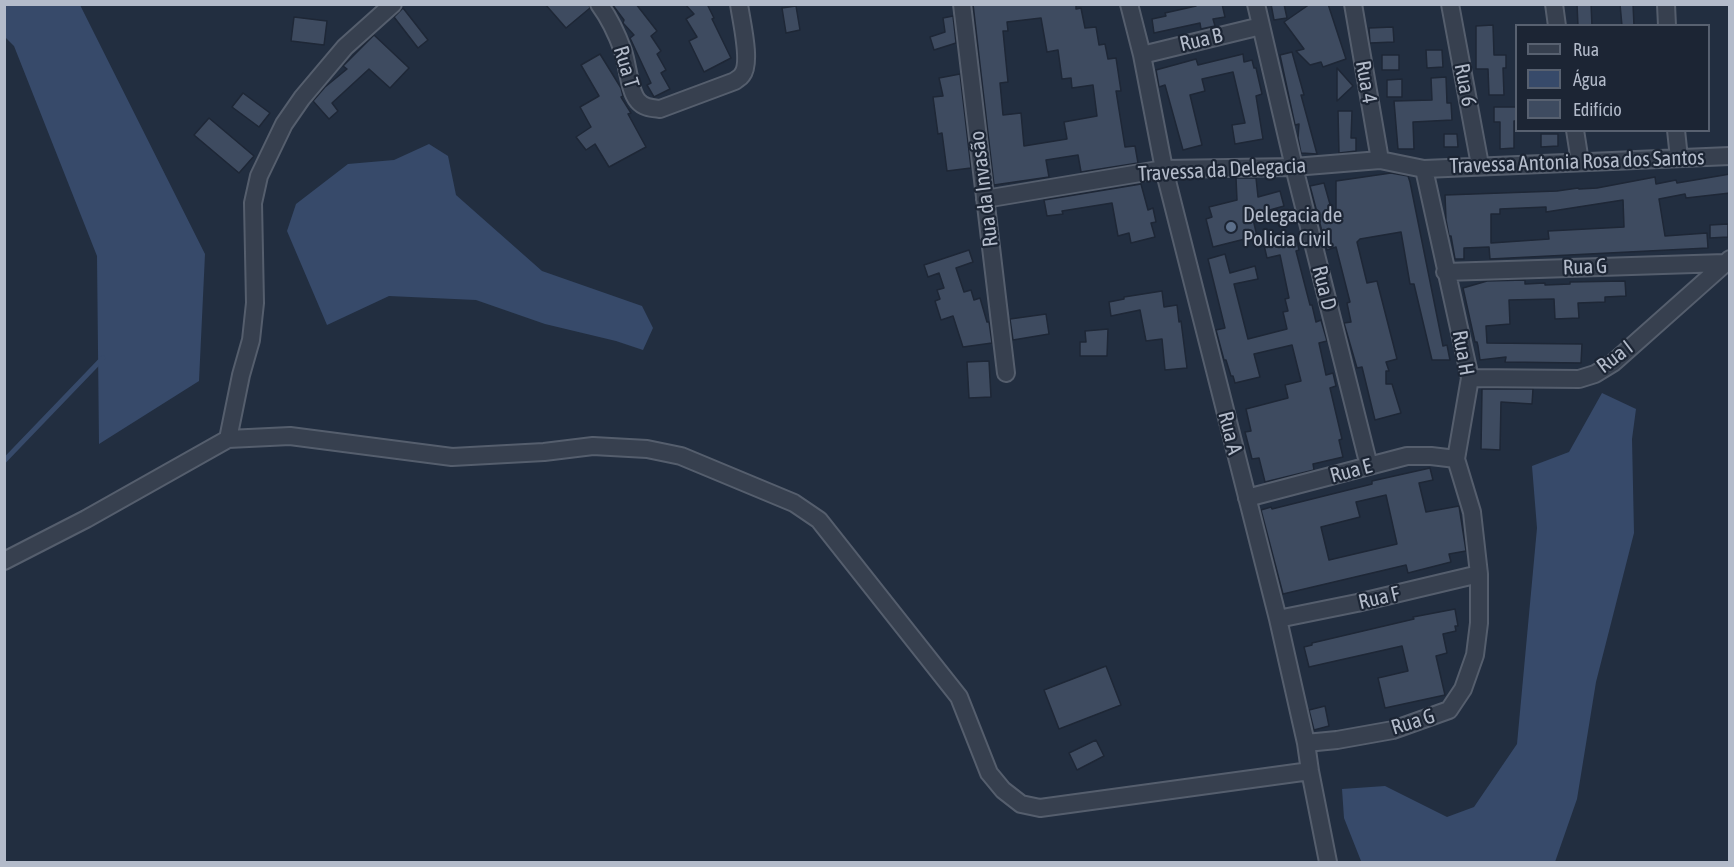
<!DOCTYPE html>
<meta charset="utf-8">
<style>
body{margin:0}
#map{position:relative;width:1734px;height:867px;overflow:hidden;background:#222e40;font-family:"Asap Condensed",sans-serif}
canvas{display:block}
.frame{position:absolute;inset:0;border:6px solid #b3bbca;pointer-events:none}
.legend{position:absolute;left:1515px;top:24px;width:195px;height:108px;box-sizing:border-box;background:#1c2534;border:2px solid #586170;margin:0;padding:8px 10px;list-style:none;font-size:18px;color:#b3bbca}
.legend li{display:flex;align-items:center;gap:12px;height:30px}
.legend b{width:30px;border:2px solid #586170}
</style>
<div id="map">
<canvas width="1734" height="867"></canvas>
<div class="frame"></div>
<ul class="legend">
<li><b style="height:8px;background:#37404f"></b>Rua</li>
<li><b style="height:16px;background:#374a6a"></b>Água</li>
<li><b style="height:16px;background:#3e4b60"></b>Edifício</li>
</ul>
</div>
<script>
const g = document.querySelector('canvas').getContext('2d');
g.lineJoin = 'round';
function paint(path, color) {
  g.fillStyle = color;
  g.fill(path, 'evenodd');
}
function strokePath(path, color, width, dash) {
  g.strokeStyle = color;
  g.lineWidth = width;
  g.lineCap = dash ? 'butt' : 'round';
  g.setLineDash(dash || []);
  g.stroke(path);
}
function label(font, color, halo, rows, align = 'center') {
  g.font = font + ' "Asap Condensed",sans-serif';
  g.lineWidth = 4.5;
  g.setLineDash([]);
  g.textBaseline = 'middle';
  g.strokeStyle = halo;
  g.fillStyle = color;
  for (const [text, x, y, turn = 0] of rows) {
    g.save();
    g.translate(x, y);
    g.rotate((+turn || 0) * Math.PI / 180);
    g.textAlign = isNaN(turn) ? turn : align;
    if (halo) g.strokeText(text, 0, 0);
    g.fillText(text, 0, 0);
    g.restore();
  }
}
const water = new Path2D(`
 M5 4 80 5 205 254 199 381 99 444 97 256 14 46 5 37Z
 M429 144 448 156 456 195 542 271 642 306 653 328 643 350 616 341 545 324 476 300 389 296 327 325 287 231 296 204 348 164 394 160Z
 M1602 393 1636 409 1632 439 1634 533 1596 682 1577 799 1555 862H1374L1361 861 1344 818 1342 789 1385 786 1447 817 1474 807 1517 744 1537 528 1532 466 1569 452Z`);
const stream = new Path2D(`
 M4 461 103 358`);
const building = new Path2D(`
 M545 4H589L590 8 566 28Z
 M612 4H636L657 31 651 36 661 51 657 54 666 70 661 73 670 89 654 97 647 85 651 83 630 38 634 35 623 23 624 20Z
 M685 4H707L714 18 712 19 731 58 704 72 689 41 697 37 686 19 694 14Z
 M973 4H1076V9L1081 8 1085 28 1096 27 1099 45 1105 44 1108 59 1116 58 1121 91H1116L1125 147 1135 146 1138 163 1081 172 1078 155 1046 160 1049 177 994 185ZM1041 18 1047 52 1058 50 1062 79 1071 78 1072 88 1093 85 1097 116 1064 122 1067 139 1024 146 1021 113 1003 115 1000 83 1008 82 1003 31H1008L1007 22Z
 M1196 4H1222L1225 17 1213 19 1215 26 1201 29 1200 23 1154 33 1152 19 1166 16 1165 13 1196 6Z
 M1271 4H1284L1287 18 1274 20Z
 M1310 4H1328L1346 59 1323 67 1321 62 1310 65 1296 51 1304 49 1284 22Z
 M1577 4H1591L1592 26H1578Z
 M1620 4H1633L1634 26H1622Z
 M796 6 800 30 786 33 782 8Z
 M403 8 428 40 418 48 394 17Z
 M953 16 956 43 934 50 930 37 945 32 943 18Z
 M294 17 327 21 324 45 291 41Z
 M1493 25 1494 55H1506V68H1503L1504 95H1489L1488 69H1476V26Z
 M1393 27 1394 42 1370 43 1369 28Z
 M374 35 409 68 390 88 369 69 332 103 338 111 329 119 313 101 325 87 347 69 343 66Z
 M1426 50H1442L1443 67 1427 68Z
 M1292 52 1304 95H1301L1317 154 1301 153 1298 138 1299 124 1295 125 1280 55Z
 M600 54 621 88 623 96 621 97 631 113 628 114 646 147 609 167 595 144 586 150 576 137 591 127 580 107 599 96 581 65Z
 M1243 54 1244 62 1252 60 1254 68H1256L1262 94 1256 96 1263 139 1235 144 1232 125 1245 123 1233 72 1202 79 1205 91 1190 95 1202 145 1183 150 1165 85 1159 87 1156 70 1196 59 1198 65Z
 M1382 55H1399V70H1382Z
 M1337 68 1353 86 1337 101Z
 M960 74 971 168 947 171 942 133 938 134 933 97 943 96 939 78Z
 M1446 77 1447 103H1451L1452 120 1413 122 1414 149H1398L1394 101 1432 100 1431 78Z
 M1402 79V97H1387V80Z
 M243 93 270 113 259 127 232 107Z
 M1494 107H1516V121H1514V148L1500 149V122H1494Z
 M1338 111H1352L1351 138H1356V151L1339 153Z
 M209 118 254 156 239 173 194 135Z
 M1444 134H1457L1458 147H1444Z
 M1541 134H1558V146L1541 147Z
 M1391 173 1408 176 1410 182 1443 346 1447 345 1450 360H1432L1414 284H1410L1401 232 1360 239 1357 242 1367 283 1377 281 1397 359 1386 362 1389 371H1386V384H1392L1401 413 1375 420 1362 367 1357 368 1344 323 1351 322 1347 303 1350 302 1336 247 1327 250 1310 186 1324 183 1333 215H1336V181Z
 M1730 174V193L1686 198 1685 194 1659 199 1665 236 1707 233 1708 248 1490 259 1489 247 1464 248V259H1455L1451 236H1449L1446 220 1445 195 1557 191 1578 188 1579 189 1597 188 1655 177 1656 184 1676 180 1677 183ZM1623 200 1624 227 1548 231 1549 239 1491 243V214H1500V209L1546 207V212Z
 M1236 178H1256L1258 197 1280 191 1284 206 1252 215 1257 236 1213 247 1206 219 1212 217 1209 207 1237 200Z
 M1141 184 1148 210 1153 208 1156 222 1151 223 1155 237 1131 243 1129 233 1118 236 1112 203 1062 211 1063 214 1047 216 1044 200Z
 M1728 224V237L1710 238V225Z
 M1296 237 1299 250 1296 251 1310 305H1312L1316 322 1321 320 1327 341 1319 343 1326 375 1333 373 1336 386 1330 388 1342 439 1339 440 1343 457 1313 464 1314 470 1265 482 1259 458 1252 459 1245 432 1251 431 1246 409 1288 398 1285 385 1301 381 1292 345 1254 354 1260 377 1235 383 1233 376H1231L1226 360H1224L1216 330 1225 328 1208 259 1225 254 1230 273 1255 266 1258 279 1234 284 1248 339 1287 329 1283 312 1288 311 1285 299 1289 298 1280 255 1267 258 1264 245Z
 M969 250 973 262 956 268 964 292 971 290 974 300 980 298 987 322H989L992 343 963 347 953 316 941 320 935 301 940 299 937 290 944 288 939 273 928 277 924 265Z
 M1525 280V284L1545 283V285L1570 284V282L1625 281 1626 296 1605 297V302L1578 303 1579 318 1555 319 1554 299 1509 300 1510 324 1486 326 1487 343 1582 344 1581 363 1505 362 1506 357 1480 360 1478 346 1477 342H1475L1463 288 1487 281Z
 M1162 291 1164 307 1177 305 1179 322 1181 321 1187 368 1165 370 1162 339 1146 341 1140 310 1111 316 1109 302 1124 299V297Z
 M1046 314 1049 334 1013 340 1010 319Z
 M1108 329 1107 356H1080V342H1086L1085 331Z
 M989 361 991 397 969 398 967 362Z
 M1482 389H1533L1532 404 1501 402 1500 450 1481 449Z
 M1430 468 1433 480 1419 483 1426 512 1459 506 1466 551 1449 554 1451 562 1408 573 1406 565 1283 594 1261 510 1271 507 1272 509 1372 484V481ZM1386 495 1397 544 1329 560 1321 527 1360 517 1356 502Z
 M1455 609 1458 626H1455L1456 631 1443 634 1447 653 1436 656 1445 695 1385 708 1378 678 1408 671 1402 646 1309 667 1304 647 1312 645V643L1414 619 1413 617Z
 M1106 666 1121 705 1059 729 1044 690Z
 M1325 706 1329 726 1314 730 1309 710Z
 M1096 740 1104 756 1077 770 1069 753Z`);
const street = new Path2D(`
 M599 4C610 19 617 34 623 51 628 65 629 91 638 101 644 108 652 108 660 109L735 81C737 79 740 78 742 75 752 63 741 20 739 4
 M962 4 1006 373
 M1129 4 1142 55 1164 169 1278 619 1306 743 1310 771 1328 862
 M1256 4 1294 167 1369 466
 M1353 4 1380 160
 M1450 4 1480 165
 M1554 4 1557 26
 M1666 4 1667 26
 M1142 55 1261 26
 M1575 130 1580 162
 M1676 130 1679 158
 M985 199 1164 169 1294 167 1380 160 1424 169 1730 156
 M1445 272 1725 263
 M1470 378 1579 379 1595 374 1613 363 1730 259
 M228 439 241 375 251 340 255 303 253 203 259 176 284 124 302 98 345 47 393 4
 M1247 498 1407 456H1431L1456 459
 M4 561 86 519 228 439 290 436 452 457 544 452 593 446 647 449 681 456 794 503 819 520 959 697 989 773 1003 790 1021 804 1040 808 1310 771
 M1278 619 1357 603 1479 574
 M1306 743 1337 740 1393 730 1449 710 1463 689 1475 655 1479 623V574L1472 512 1456 459 1470 378 1424 169`);
const markers = [
 [1231,227,6,"#5c6f8a"]
];
const streetNames = [
 ["Rua B",1201,40,-13],
 ["Rua T",626,67,73],
 ["Rua 4",1366,82,80],
 ["Rua 6",1465,85,79],
 ["Travessa Antonia Rosa dos Santos",1577,162,-2],
 ["Travessa da Delegacia",1222,170,-3],
 ["Rua da Invasão",984,189,-97],
 ["Rua G",1585,267,-2],
 ["Rua D",1324,288,76],
 ["Rua H",1463,353,80],
 ["Rua I",1615,357,-37],
 ["Rua A",1230,433,76],
 ["Rua E",1351,471,-15],
 ["Rua F",1379,598,-13],
 ["Rua G",1413,722,-17]
];
const poiNames = [
 ["Delegacia de",1243,215],
 ["Policia Civil",1243,239]
];
paint(water, '#374a6a');
strokePath(stream, '#374a6a', 5);
paint(building, '#3e4b60');
strokePath(building, '#1e2736', 1.5);
strokePath(street, '#555e6d', 20);
strokePath(street, '#37404f', 16);
for (const [x, y, r, color] of markers) {
  const dot = new Path2D();
  dot.arc(x, y, r, 0, 2 * Math.PI);
  g.fillStyle = color;
  g.fill(dot);
  strokePath(dot, '#1c2534', 2);
}
label('21px', '#b3bbca', '#1c2534', streetNames);
label('21px', '#b3bbca', '#1c2534', poiNames, 'left');
</script>
